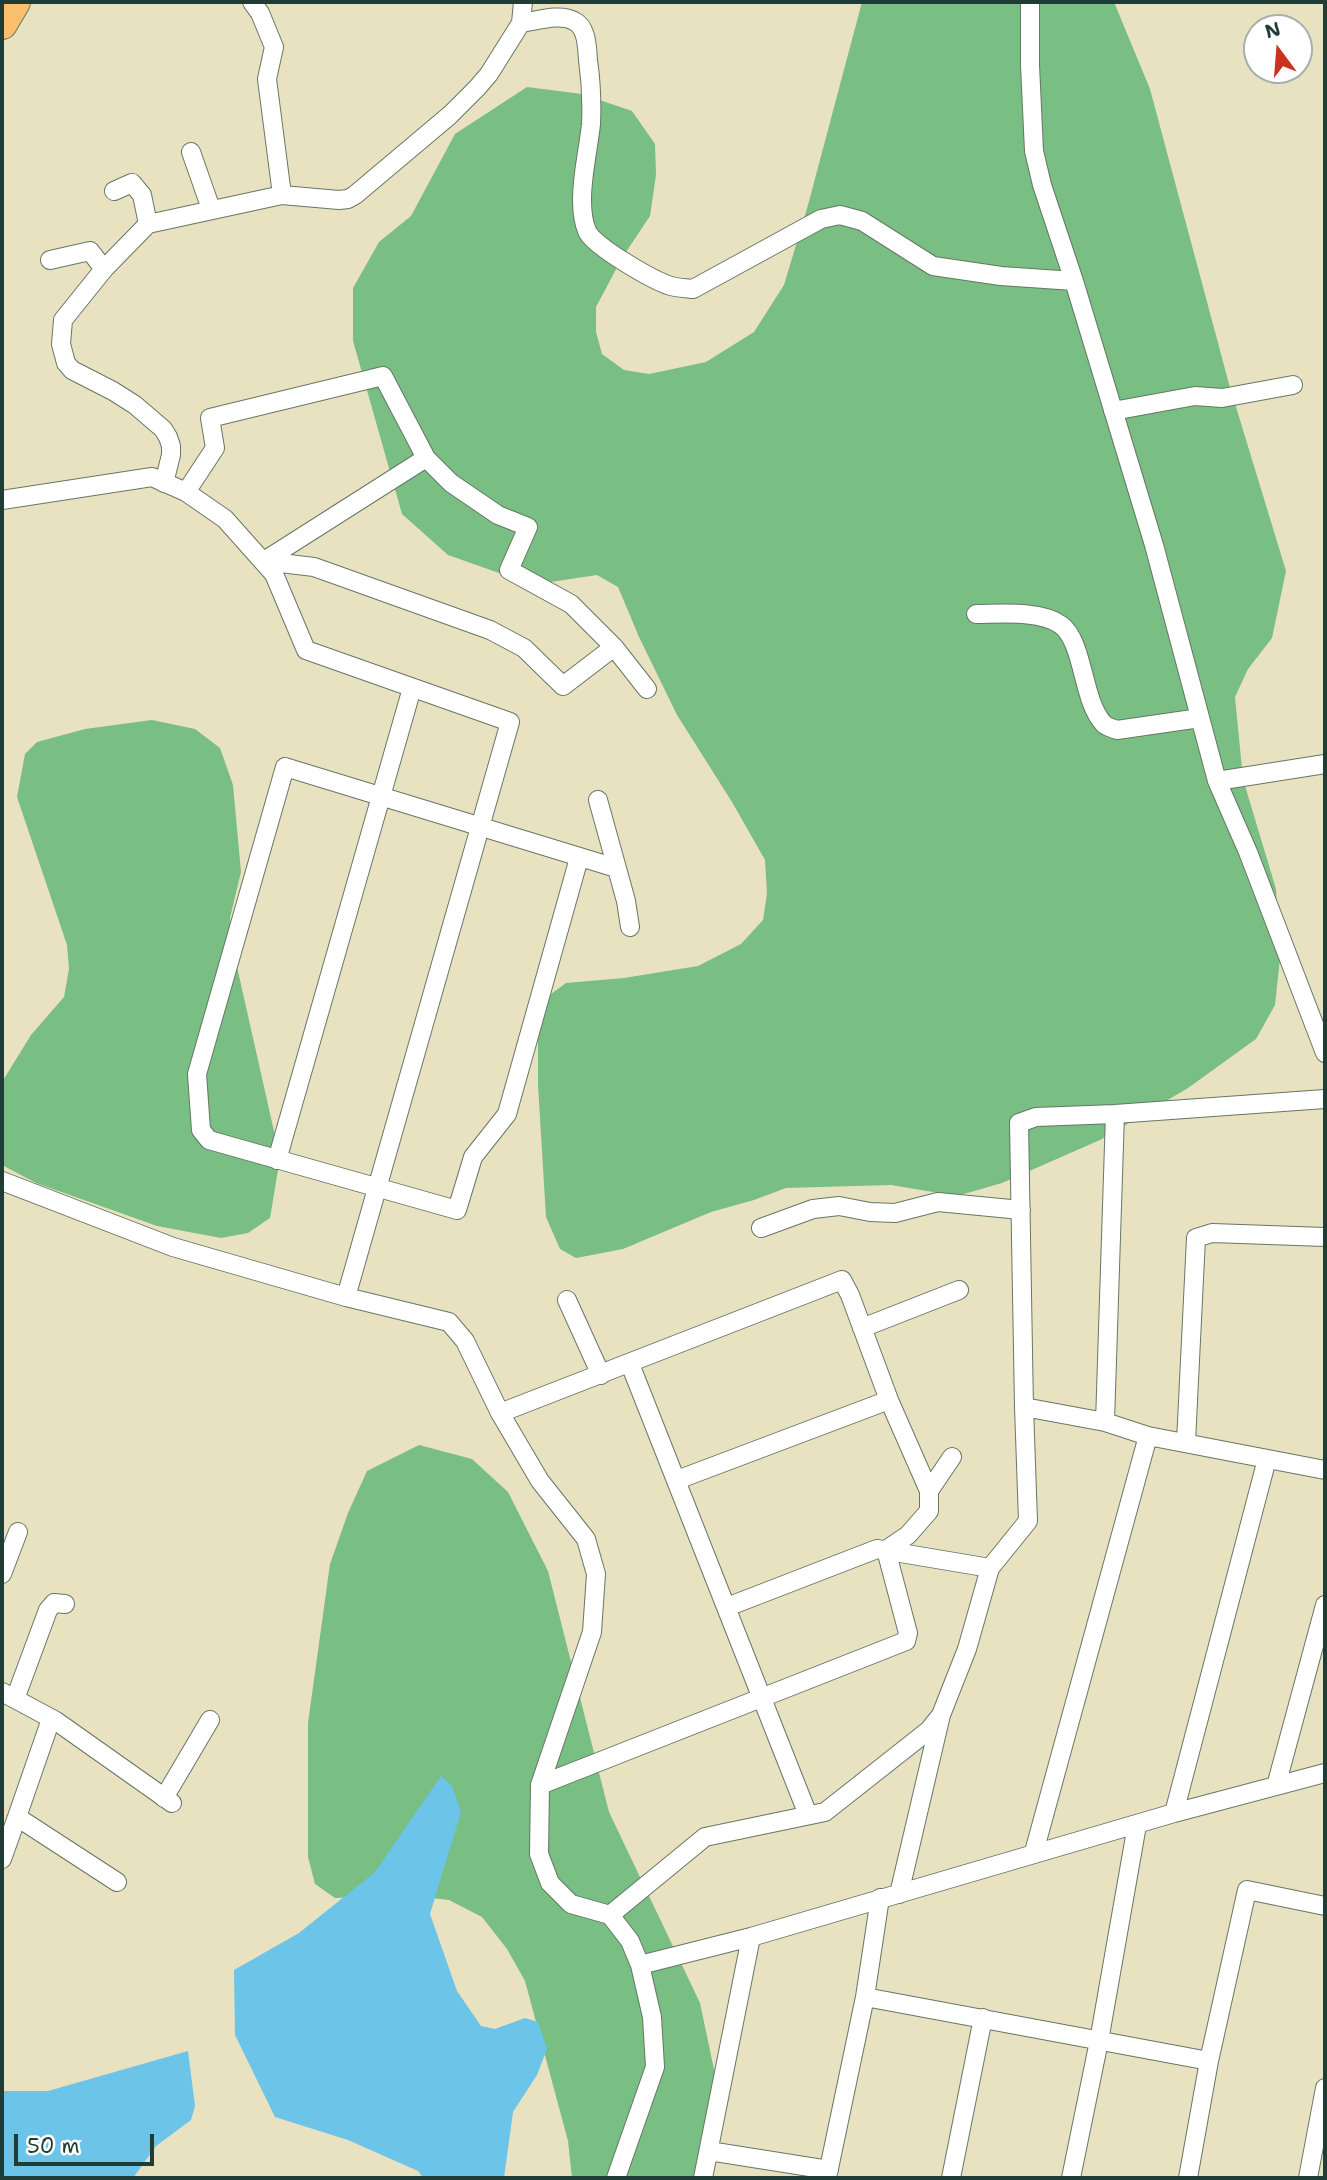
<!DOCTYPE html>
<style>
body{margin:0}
#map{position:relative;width:1327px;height:2180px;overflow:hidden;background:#e9e2c0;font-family:"Shantell Sans",sans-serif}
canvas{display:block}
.frame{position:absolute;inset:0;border:4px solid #1f3d34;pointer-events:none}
.north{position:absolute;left:1243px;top:14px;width:70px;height:70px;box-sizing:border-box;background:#fff;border:2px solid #a5b1ae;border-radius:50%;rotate:344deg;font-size:19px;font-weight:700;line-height:28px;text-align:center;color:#1f3d34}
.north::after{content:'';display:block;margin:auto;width:24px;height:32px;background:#c8321e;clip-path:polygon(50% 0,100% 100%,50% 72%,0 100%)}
.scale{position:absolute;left:14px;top:2134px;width:140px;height:32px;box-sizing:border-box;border:4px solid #1f3d34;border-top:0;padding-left:9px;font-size:21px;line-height:24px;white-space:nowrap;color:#1f3d34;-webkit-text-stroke:5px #fff;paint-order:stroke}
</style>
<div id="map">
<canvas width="1327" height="2180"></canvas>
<div class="frame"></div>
<div class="north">N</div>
<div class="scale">50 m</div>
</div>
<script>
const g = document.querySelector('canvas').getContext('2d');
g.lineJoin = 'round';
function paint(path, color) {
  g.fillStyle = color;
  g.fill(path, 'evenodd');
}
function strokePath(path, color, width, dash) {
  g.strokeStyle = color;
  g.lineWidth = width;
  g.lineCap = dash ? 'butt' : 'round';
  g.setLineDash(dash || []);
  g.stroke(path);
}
const forest = new Path2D(`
 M862 2H1114L1150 89 1229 384 1286 571 1272 638 1248 669 1235 697 1243 779 1276 889 1280 958 1275 1005 1256 1039 1188 1088 1100 1140 1002 1183 957 1196 891 1185 786 1188 754 1200 711 1212 623 1249 576 1258 560 1249 546 1217 538 1085V1026L551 994 566 983 624 978 698 966 741 944 763 920 767 894 765 860 732 802 677 715 639 637 618 587 597 575 537 584 499 573 448 555 402 514 353 341V288L379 242 411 216 455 134 527 87 582 94 632 111 655 144 656 175 650 216 622 258 596 307V332L602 354 624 370 649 374 706 362 754 332 784 285 808 205Z
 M152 720 195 729 220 748 233 785 241 872 230 918 233 949 280 1158 270 1218 248 1233 221 1238 157 1226 36 1183 2 1165V1082L31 1035 64 997 69 969 67 945 17 797 25 754 37 742 85 729Z
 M419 1445 472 1459 508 1492 548 1571 609 1812 700 2003 724 2117 710 2178H572L568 2141 525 1981 507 1949 482 1917 449 1900 405 1895 335 1898 315 1884 308 1857V1723L330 1564 348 1513 367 1471Z`);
const water = new Path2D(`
 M441 1776 452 1786 461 1812 430 1914 457 1991 481 2026 495 2029 525 2018 538 2022 547 2049 537 2075 513 2112 504 2178H423L418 2171 348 2140 275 2117 235 2035 234 1970 299 1933 375 1872Z
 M188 2051 195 2106 191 2120 156 2146 133 2178H2V2099L3 2091H48Z`);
const minor = new Path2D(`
 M252 2 260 13 274 47 267 79 282 195
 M523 2 521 23C537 21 560 13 574 21 587 27 587 47 588 60 591 81 592 102 591 124 588 155 575 202 587 231 593 246 654 281 671 286 678 288 686 288 693 289L821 219 840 215 862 221 933 266 1001 276 1074 281
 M1030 2V65L1034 151 1042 185 1074 281 1154 545 1217 781 1248 852 1325 1053
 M191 152 211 209
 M114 191 132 183 142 195 148 224
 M50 260 90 251 104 269
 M1113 411 1195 396 1222 398 1293 385
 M164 483 171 455V446L168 437 163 429 135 405 113 391 72 370 66 363 61 344 63 320 104 269 148 224 282 195 339 200 348 199 355 195 450 115 477 88 489 74 521 23
 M186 492 215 448 210 418 383 376 426 458 451 483 498 515 528 527 509 570 571 604 614 647 647 689
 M2 500 152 477 186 492 225 519 274 574 306 650 510 722 346 1297
 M264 561 314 567 490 630 524 648 563 686 614 647
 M264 561 426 458
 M976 614C1000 614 1041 610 1061 625 1084 642 1082 700 1103 723 1106 727 1112 728 1117 730L1200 718
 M1217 781 1325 764
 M598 800 626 901 630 927
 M579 858 507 1114 473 1157 457 1210 209 1140 201 1130 197 1074 285 767 616 868
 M277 1160 412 688
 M2 1181 173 1247 346 1297 449 1322 465 1341 500 1413 540 1481 586 1539 596 1574 592 1632 540 1785 539 1854 550 1883 571 1904 610 1915 705 1837 825 1812 929 1730 941 1715
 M761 1228 813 1209 839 1206 870 1212 895 1213 938 1202 1021 1210
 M567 1300 601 1375
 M862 1328 959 1290
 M630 1364 808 1815
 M1024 1407 1105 1422 1148 1436 1325 1470
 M500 1413 842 1280 850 1295 889 1400 929 1491V1511L908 1535 886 1550
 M1105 1422 1115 1114
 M1186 1442 1196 1238 1212 1233 1325 1237
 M677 1480 889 1400
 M929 1491 952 1457
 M2 1574 18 1532
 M727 1607 877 1549 990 1568
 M2 1692 56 1721 172 1803
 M15 1699 48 1610 54 1603 65 1604
 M51 1719 17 1817 117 1882
 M540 1785 906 1641 908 1633 886 1550
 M1276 1786 1325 1605
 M164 1798 210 1720
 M1174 1813 1267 1459
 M1034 1852 1148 1436
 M2 1859 17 1817
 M899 1894 941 1715 967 1649 990 1568 1028 1521 1024 1407 1019 1123 1036 1117 1115 1114 1325 1099
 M610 1915 630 1941 640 1965 652 2017 655 2067 616 2178
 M640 1965 751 1937 1174 1813 1325 1773
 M865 1997 1209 2061
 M709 2151 829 2170
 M703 2178 751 1937
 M827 2178 865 1997 880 1898
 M951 2178 983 2018
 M1071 2178 1099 2041 1137 1825
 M1188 2178 1209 2061 1247 1890 1325 1906
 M1308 2178 1325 2088`);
const trunk = new Path2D(`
 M2 24 15 2`);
paint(forest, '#79be82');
paint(water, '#6cc4e9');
strokePath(minor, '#667765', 20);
strokePath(trunk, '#667765', 32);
strokePath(minor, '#fff', 18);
strokePath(trunk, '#fabe6d', 30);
</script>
